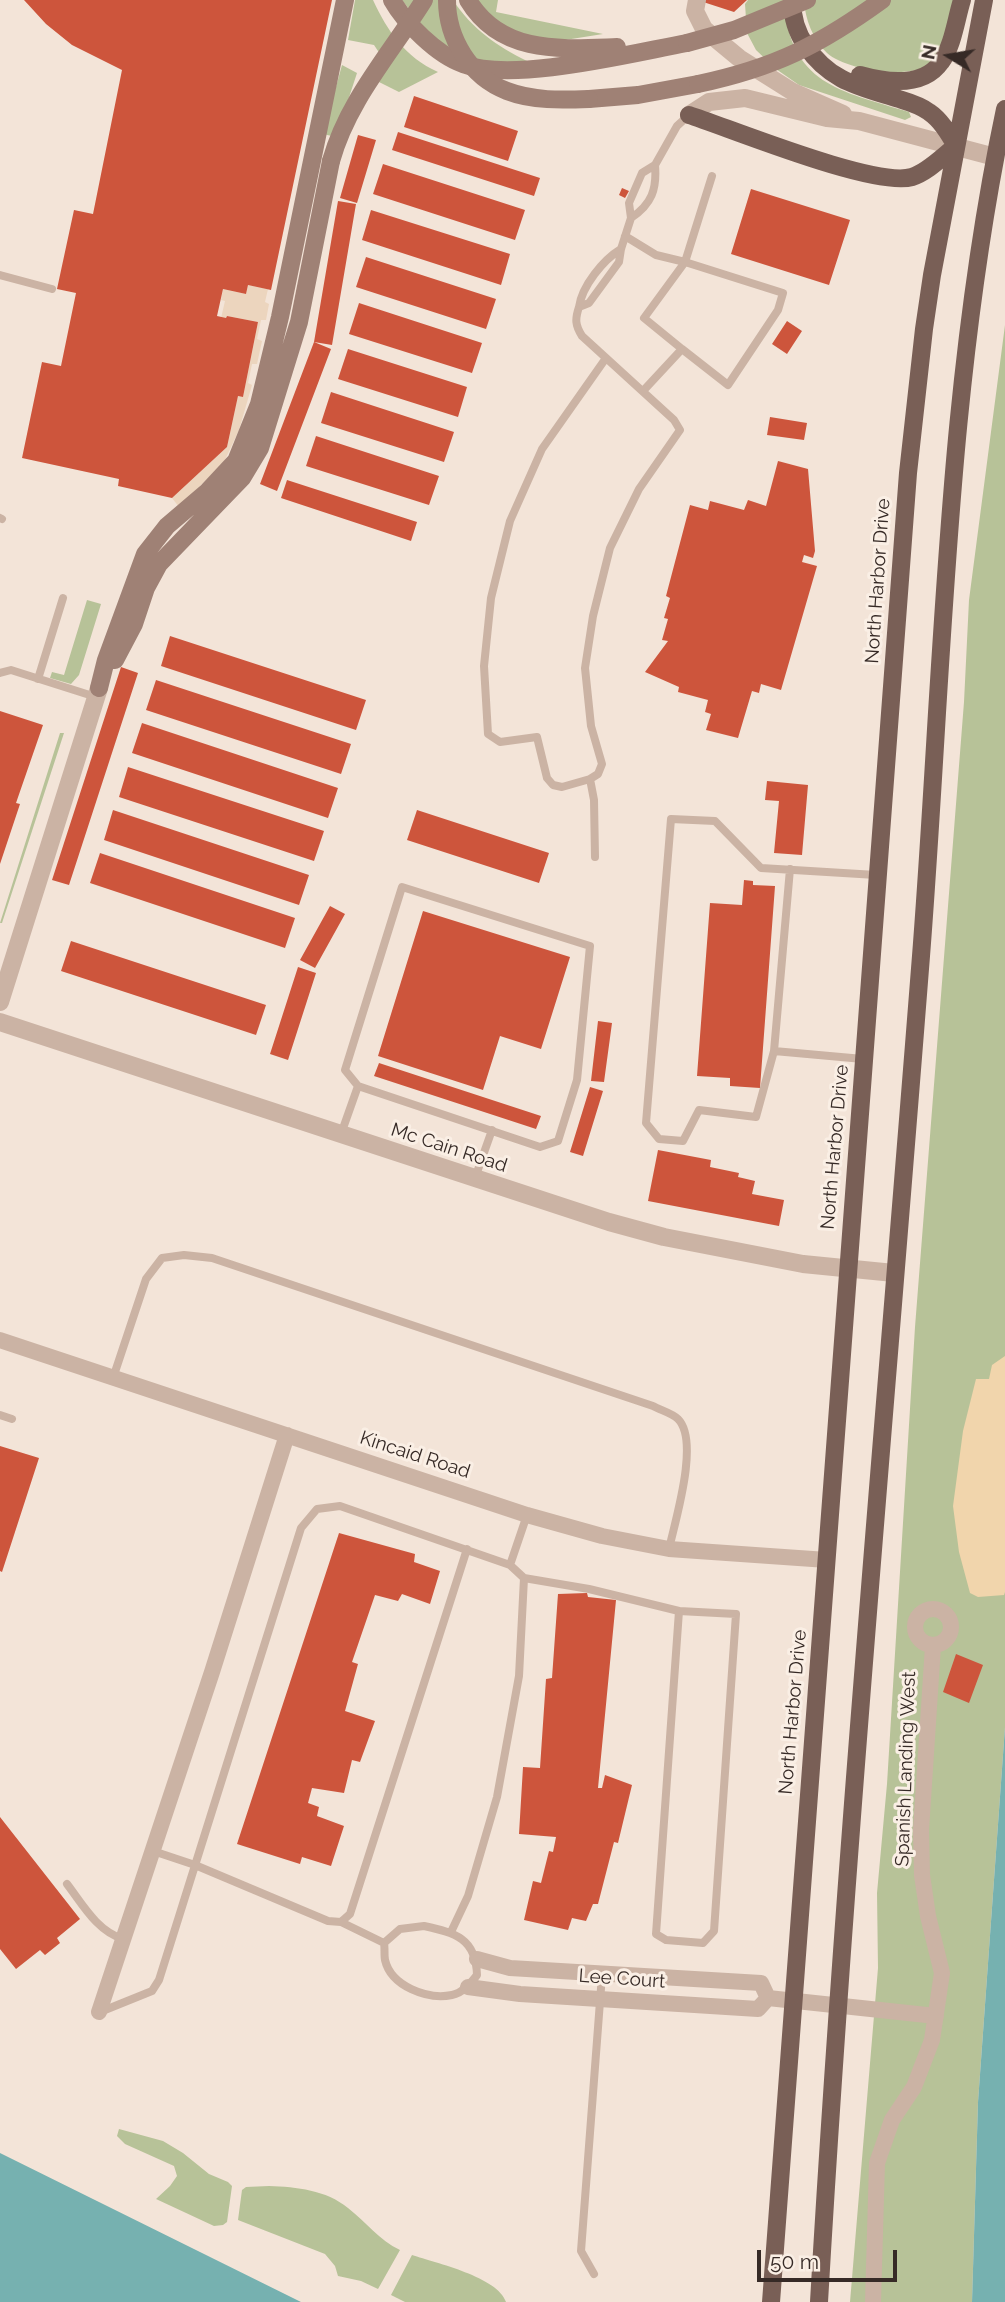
<!DOCTYPE html>
<style>
body{margin:0}
#map{position:relative;width:1005px;height:2302px;overflow:hidden;background:#f3e4d8;font-family:Raleway,sans-serif}
canvas{display:block}
.north{position:absolute;left:914px;top:21px;width:70px;height:70px;-webkit-text-stroke:5px #faefe5;paint-order:stroke;rotate:281deg;font-size:19px;font-weight:700;line-height:28px;text-align:center;color:#362a26}
.north::after{content:'';display:block;margin:auto;width:24px;height:32px;background:#362a26;clip-path:polygon(50% 0,100% 100%,50% 72%,0 100%)}
.scale{position:absolute;left:757px;top:2250px;width:140px;height:32px;box-sizing:border-box;border:4px solid #362a26;border-top:0;padding-left:9px;font-size:21px;line-height:24px;white-space:nowrap;color:#362a26;-webkit-text-stroke:5px #faefe5;paint-order:stroke}
</style>
<div id="map">
<canvas width="1005" height="2302"></canvas>
<div class="north">N</div>
<div class="scale">50 m</div>
</div>
<script>
const g = document.querySelector('canvas').getContext('2d');
g.lineJoin = 'round';
function paint(path, color) {
  g.fillStyle = color;
  g.fill(path, 'evenodd');
}
function strokePath(path, color, width, dash) {
  g.strokeStyle = color;
  g.lineWidth = width;
  g.lineCap = dash ? 'butt' : 'round';
  g.setLineDash(dash || []);
  g.stroke(path);
}
function label(font, color, halo, rows, align = 'center') {
  g.font = font + ' Raleway,sans-serif';
  g.lineWidth = 6;
  g.setLineDash([]);
  g.textBaseline = 'middle';
  g.strokeStyle = halo;
  g.fillStyle = color;
  for (const [text, x, y, turn = 0] of rows) {
    g.save();
    g.translate(x, y);
    g.rotate((+turn || 0) * Math.PI / 180);
    g.textAlign = isNaN(turn) ? turn : align;
    if (halo) g.strokeText(text, 0, 0);
    g.fillText(text, 0, 0);
    g.restore();
  }
}
const green = new Path2D(`
 M355 0H373C388 32 405 57 438 72L399 92 379 82 380 54 374 45 348 40Z
 M402 0H453C471 28 498 47 527 61 516 65 506 64 494 63 448 60 428 34 402 0Z
 M476 0H498L496 12 603 34 565 40H537L500 26Z
 M748 0H784C789 84 840 91 909 112L911 117 905 120 799 85 776 69 756 50 747 33 745 4Z
 M804 0H955C949 20 947 51 930 64 910 80 845 70 827 53 813 40 805 19 804 0Z
 M342 65 357 73 336 137 323 134Z
 M1005 325V1727L978 2102 972 2302H850L878 1968 877 1893 887 1784 915 1327 964 702 969 600Z
 M87 600 101 604 79 675 71 684 50 678 52 672 64 675Z
 M60 733H64L2 923H0Z
 M119 2129 163 2141 183 2153 209 2174 228 2182 232 2186 227 2222 223 2225 214 2226 156 2199 170 2186 177 2176 174 2166 125 2144 117 2136Z
 M269 2186C297 2187 326 2190 348 2208 366 2222 379 2240 400 2250L378 2289 361 2281 338 2276 335 2266 325 2254 238 2220 242 2190 246 2187Z
 M412 2255C436 2263 498 2277 506 2302H405L391 2295Z`);
const sand = new Path2D(`
 M1005 1356V1592L1004 1595 978 1597 970 1593 959 1552 953 1506 963 1431 976 1379H989L992 1365Z`);
const plaza = new Path2D(`
 M248 285 268 289 265 302 269 304 266 320H261L257 339 262 341 257 364H252L248 383 252 385 239 430 224 462 179 507 172 498 227 447 238 396 243 397 258 322 227 316 226 318H221L225 301 221 300 223 289 246 294Z`);
const water = new Path2D(`
 M1005 1727V2302H972L978 2102Z
 M0 2153 301 2302H0Z`);
const building = new Path2D(`
 M24 0H332L271 290 248 285 246 294 223 289 217 316 226 318 227 316 258 322 243 397 238 396 227 447 172 498 118 486 119 479 22 458 42 362 61 366 76 293 57 289 74 210 93 214 122 70 72 45 46 24Z
 M697 0H747L734 12Z
 M414 96 518 131 508 161 404 127Z
 M398 132 540 178 534 196 392 150Z
 M358 135 376 140 357 203 340 198Z
 M383 164 525 210 515 240 373 194Z
 M622 188 629 191 625 198 619 195Z
 M751 189 850 220 829 285 731 254Z
 M338 201 356 204 332 345 314 342Z
 M371 210 510 254 501 285 362 240Z
 M366 257 496 299 486 329 356 287Z
 M359 303 482 343 472 373 349 334Z
 M787 321 802 331 787 354 772 344Z
 M314 342 331 349 277 491 260 484Z
 M348 349 467 387 458 417 338 379Z
 M331 392 454 432 444 462 321 423Z
 M770 417 807 423 804 440 767 435Z
 M316 436 439 476 429 505 306 466Z
 M778 461 808 469 815 551 813 558 804 555 802 562 817 566 781 690 761 684 759 693 752 691 738 738 706 730 711 714 705 712 708 700 678 692 679 687 645 672 668 641 662 640 668 619 664 618 670 598 666 596 690 505 708 510 710 501 744 510 748 500 766 506Z
 M287 480 417 522 411 541 281 498Z
 M170 636 366 700 356 730 161 666Z
 M121 667 138 673 69 885 52 880Z
 M156 680 351 744 341 774 146 710Z
 M0 711 43 725 16 803 20 804 0 864Z
 M142 723 338 788 328 818 132 753Z
 M128 767 324 831 314 861 119 797Z
 M767 781 808 785 802 855 774 853 779 801 765 800Z
 M113 810 309 875 299 905 104 840Z
 M417 810 549 853 539 883 407 840Z
 M100 853 295 918 285 948 90 883Z
 M744 880 753 881V885L775 886 760 1088 730 1086V1078L697 1076 710 903 742 905Z
 M330 906 345 914 315 968 300 960Z
 M423 911 570 957 541 1049 500 1036 483 1090 378 1056Z
 M71 941 266 1005 256 1035 61 971Z
 M298 967 316 973 288 1060 270 1054Z
 M598 1021 612 1023 604 1082 591 1081Z
 M379 1063 541 1116 536 1129 374 1076Z
 M590 1087 603 1091 583 1156 570 1152Z
 M658 1150 711 1160 710 1167 739 1173 738 1177 755 1181 752 1194 784 1200 779 1226 648 1201Z
 M0 1446 39 1458 2 1572 0 1571Z
 M339 1533 415 1554 414 1562 440 1571 430 1604 402 1594 398 1601 375 1595 352 1662 358 1664 345 1711 375 1721 360 1762 352 1760 344 1793 312 1788 308 1803 319 1807 317 1816 344 1826 331 1866 302 1857 300 1864 237 1844Z
 M587 1593 588 1597 616 1600 598 1788H602L605 1775 632 1785 618 1843 614 1842 598 1904H593L586 1921 572 1918 568 1930 524 1920 533 1881 541 1883 549 1851 553 1852 556 1837 519 1834 523 1767 540 1768 546 1679 552 1678 558 1594Z
 M956 1654 983 1665 969 1703 943 1692Z
 M0 1817 80 1919 57 1938 60 1943 45 1955 40 1950 16 1969 0 1949Z`);
const service = new Path2D(`
 M655 165C657 189 652 204 631 218L629 203 642 173 655 165 677 126 689 115
 M625 236 656 255 685 262 644 318 682 349
 M621 249C603 260 582 286 579 307L589 303 619 262 621 249 631 218
 M0 275 52 289
 M579 307C575 319 575 325 582 336L674 420 680 430 639 489 610 548 593 616 585 668 591 726 602 764 598 774 590 779 562 787 553 785 547 778 537 737 500 742 488 734 484 666 491 598 510 521 542 449 606 358
 M643 391 682 349 728 385 778 310 783 293 685 262 712 176
 M0 518 2 519
 M0 673 11 670 96 697
 M38 679 63 598
 M590 779 594 800 595 857
 M402 887 590 946 577 1080 558 1141 540 1147 358 1086 345 1070Z
 M774 1051 790 869
 M863 1059 774 1051 756 1117 699 1110 683 1141 659 1139 646 1123 671 819 715 821 761 868 876 875
 M341 1134 358 1086
 M475 1178 492 1130
 M113 1378 146 1279 162 1258 184 1255 212 1258 653 1406C660 1410 672 1413 678 1419 700 1441 675 1521 669 1549
 M0 1415 12 1419
 M510 1565 527 1515
 M153 1851 195 1865 328 1921 341 1922 350 1914 467 1549
 M67 1884C83 1905 97 1931 123 1939
 M341 1922 384 1943
 M424 1926C455 1933 476 1938 477 1975 471 1983 463 1993 452 1995 427 2000 391 1986 385 1960 384 1955 385 1948 384 1943L400 1929Z
 M451 1932 468 1896 497 1797 519 1676 524 1578
 M100 2012 152 1991 159 1980 301 1528 317 1509 340 1506 510 1565 524 1578 589 1589 679 1611 656 1934 666 1940 703 1943 714 1931 736 1614 679 1611
 M594 2274 581 2251 602 1975`);
const minor = new Path2D(`
 M0 1340 527 1515 602 1536 669 1549 827 1560
 M915 1627a18 18 0 1 1 36 0a18 18 0 1 1-36 0Z
 M477 1959 510 1968 761 1983 768 1998
 M468 1987 520 1994 758 2009 768 1998
 M768 1998 936 2016
 M99 2012 212 1672 287 1435
 M873 2302 877 2163 892 2120 914 2087 932 2040 942 1973 928 1916 922 1875 921 1830 933 1646`);
const tertiary = new Path2D(`
 M697 0 695 11 704 29 739 58 793 92 843 114
 M689 115 709 102 745 98 827 118 859 121 995 157
 M0 1002 99 688
 M0 1022 609 1222 664 1237 803 1264 894 1273`);
const secondary = new Path2D(`
 M392 0C405 23 437 55 463 64 513 83 632 53 687 43
 M468 0C501 55 562 49 617 47
 M589 99 638 95 698 84
 M115 660 134 624 146 588 159 564 242 478 260 448 299 322 331 161
 M99 688 106 660 145 554 167 526 208 491 236 461 259 404 280 317 345 0`);
const primary = new Path2D(`
 M792 0C792 16 797 33 806 46 830 82 861 87 899 99 909 102 920 105 929 112 941 120 949 134 956 146
 M860 75C885 82 923 88 941 62 953 46 956 19 962 0
 M689 115C732 129 875 188 912 177 928 172 943 156 956 146
 M771 2302 908 473 924 329 932 275 984 0
 M819 2302C845 1853 886 1405 921 956 943 674 946 387 1005 109`);
const secondaryBridge = new Path2D(`
 M447 0C447 38 470 77 507 91 533 101 561 100 589 99
 M687 43 734 30 807 0
 M698 84C774 68 820 45 882 0
 M331 161C348 100 391 53 424 0`);
const streetNames = [
 ["North Harbor Drive",878,581,-86],
 ["North Harbor Drive",835,1147,-85],
 ["Mc Cain Road",449,1148,18],
 ["Kincaid Road",415,1455,18],
 ["North Harbor Drive",793,1712,-85],
 ["Spanish Landing West",906,1769,-88],
 ["Lee Court",622,1979,4]
];
paint(green, '#b7c298');
paint(sand, '#f1d5ac');
paint(plaza, '#ecd5be');
paint(water, '#76b1b0');
paint(building, '#cd553c');
strokePath(service, '#cbb3a4', 8);
strokePath(minor, '#cbb3a4', 16);
strokePath(tertiary, '#cbb3a4', 18);
strokePath(secondary, '#9f8175', 18);
strokePath(primary, '#795f56', 18);
strokePath(secondaryBridge, '#9f8175', 18);
label('19px', '#362a26', '#faefe5', streetNames);
</script>
